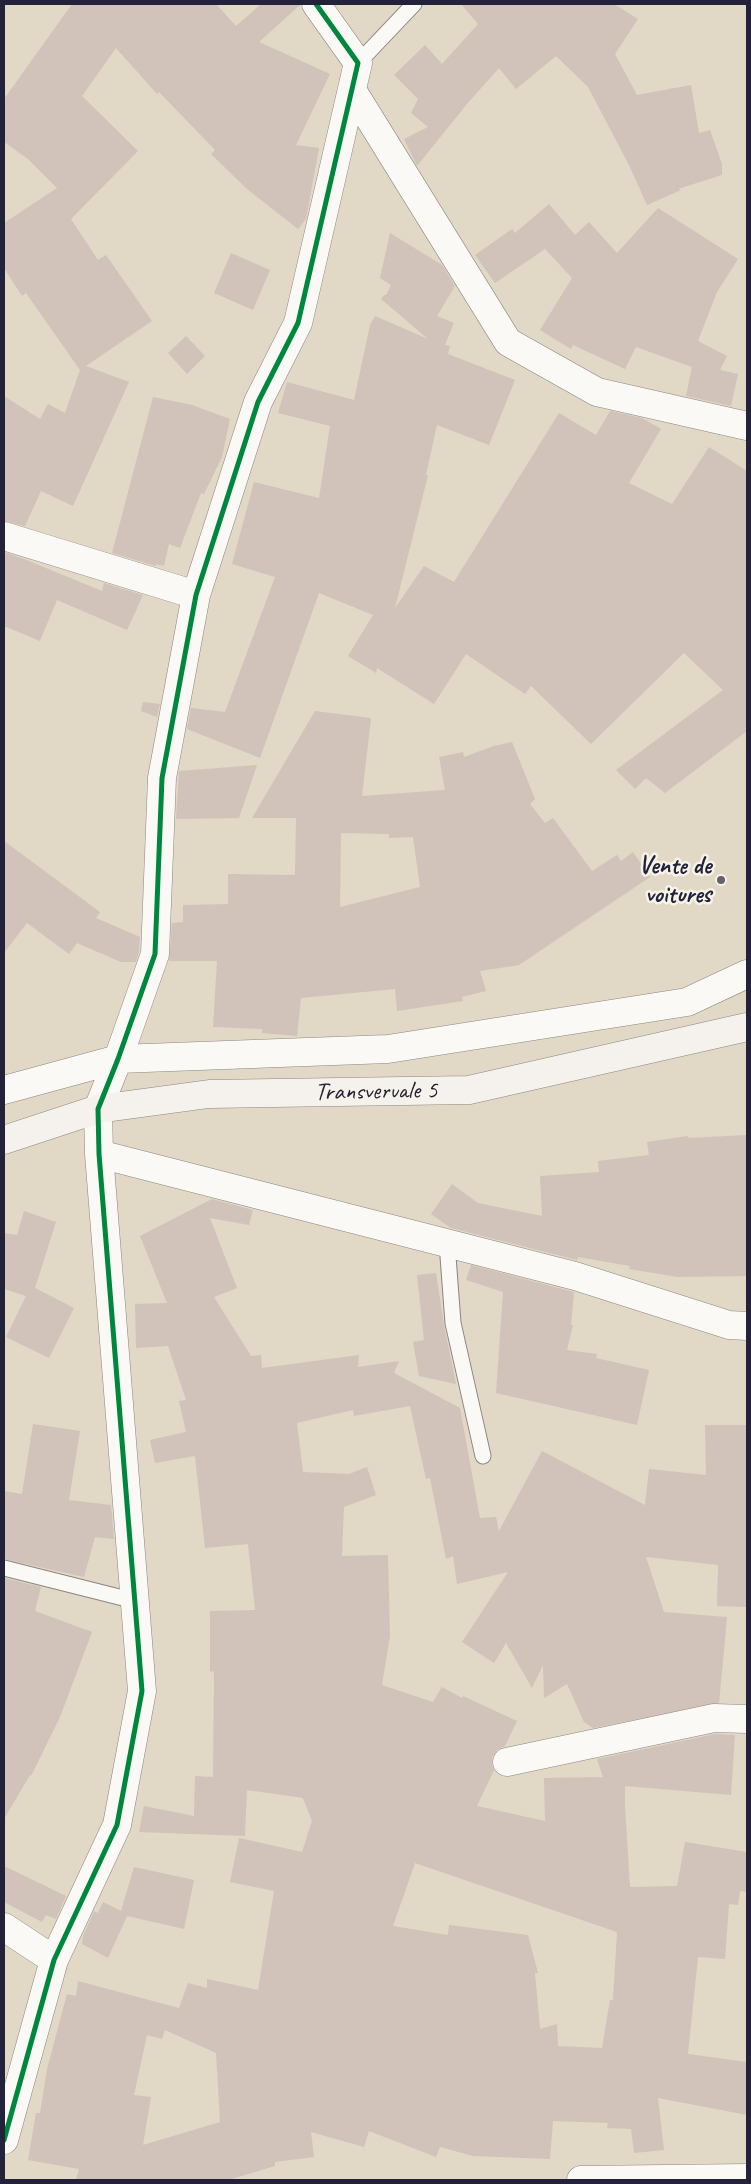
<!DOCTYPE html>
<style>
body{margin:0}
#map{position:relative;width:751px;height:2184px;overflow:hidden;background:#e1d8c5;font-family:Caveat,sans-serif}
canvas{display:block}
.frame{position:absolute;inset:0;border:5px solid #22223b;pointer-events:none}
</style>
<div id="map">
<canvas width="751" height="2184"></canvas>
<div class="frame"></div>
</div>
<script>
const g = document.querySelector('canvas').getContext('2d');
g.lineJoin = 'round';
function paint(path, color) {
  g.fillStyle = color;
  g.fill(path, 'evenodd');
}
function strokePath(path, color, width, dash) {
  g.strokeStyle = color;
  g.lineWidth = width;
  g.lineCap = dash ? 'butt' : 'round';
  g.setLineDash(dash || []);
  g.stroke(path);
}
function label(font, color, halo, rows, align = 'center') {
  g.font = font + ' Caveat,sans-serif';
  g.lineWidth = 5;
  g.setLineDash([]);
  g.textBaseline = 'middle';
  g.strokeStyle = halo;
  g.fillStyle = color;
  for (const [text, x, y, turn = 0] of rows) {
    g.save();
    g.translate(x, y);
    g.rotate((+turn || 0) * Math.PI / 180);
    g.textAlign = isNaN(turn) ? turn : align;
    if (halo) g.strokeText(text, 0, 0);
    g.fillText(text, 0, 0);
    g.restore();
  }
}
const building = new Path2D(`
 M72 4H216L236 26 261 4H301L259 42 330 74 296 145 319 148 306 219 298 229 247 189 211 154 215 150 159 92 157 94 116 48 82 96 138 151 71 219 98 260 106 255 152 321 86 366 129 382 73 506 41 491 25 526 4 521V396L40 419 48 404 65 413 80 370 26 293 22 296 4 268V223L57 188 28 159 4 142V99Z
 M461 4H614L638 19 615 54 637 95 691 85 699 133 710 130 722 164V175L678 189 681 190 647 205 629 165 588 87 556 56 516 89 499 68 467 104 417 166 404 139 428 127 411 113 418 99 394 75 425 45 442 64 478 24Z
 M549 204 575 235 589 222 617 253 658 208 738 259 717 292 698 341 727 356 720 370 738 374 731 406 686 396 692 367 636 347 625 369 573 345 571 349 540 330 572 278 545 249 495 283 475 255 512 229 515 233Z
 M390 233 442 265 455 286 437 316 454 323 445 345 450 346 448 354 515 380 489 445 437 425 426 475H428L395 608 424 566 454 582 559 413 596 435 610 411 642 418 661 429 629 483 672 504 709 447 747 471V731L665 793 646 778 635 789 616 770 723 690 684 653 591 744 531 686 525 694 466 654 434 704 377 668 376 673 348 656 373 615 319 593 260 758 187 729 191 708 225 712 275 577 232 564 254 482 319 498 330 426 278 413 287 382 354 400 370 325 375 316 428 339 381 299 384 295H386L391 285 380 278Z
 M231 253 270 270 253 310 214 293Z
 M186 336 205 356 187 374 168 353Z
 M153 397 192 405 230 419 222 457 204 494 201 493 180 548 169 544 164 566 156 564V566L112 553Z
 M4 552 24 559 102 591 104 583 143 595 127 630 57 600 40 641 4 626Z
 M143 702 160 704 157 717 141 711Z
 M315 711 371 718 362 796 445 790 439 757 463 752 464 757 494 746 512 742 535 799 530 804 545 823 553 818 592 871 617 855 621 861 633 852 650 877 519 965 480 971 486 991 462 997 463 1001 397 1011 395 989 301 998 297 1036 262 1033V1029L213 1027 217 961H169L172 923 183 922V905L228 904V874L295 875 296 818H252ZM341 833 389 834V838L413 837 420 887 340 907Z
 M257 765 239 818 176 819 179 771Z
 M4 841 100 912 96 918 140 937 139 951 136 962H121L77 943 69 954 27 923 4 953Z
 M747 1135V1276L678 1277 629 1269 630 1266 578 1257 577 1260 451 1228 431 1214 452 1184 478 1203 542 1216 540 1176 599 1172 598 1161 649 1155 647 1142 688 1136V1138Z
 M212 1199 253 1210 249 1225 210 1218 237 1288 214 1297 251 1356 261 1355 262 1368 359 1355 358 1367 399 1361 394 1373 460 1408 480 1518 496 1517 499 1531 542 1451 645 1505 649 1469 706 1475 705 1425H747V1607L717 1606 718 1565 646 1557 664 1612 727 1617 719 1703 593 1728 584 1722 567 1684 544 1698 543 1665 532 1688 506 1643 494 1663 462 1642 508 1572 457 1584 453 1556 446 1559 430 1478 426 1479 410 1406 354 1416 353 1410 297 1423 303 1472 349 1474 367 1467 376 1495 344 1507 342 1556 388 1555 390 1636 382 1685 433 1702 442 1687 462 1698 463 1696 517 1721 505 1746 497 1750 492 1757V1765L494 1770 477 1806 545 1821 544 1778 603 1777 597 1759 715 1734 735 1735 731 1795 625 1786V1808L630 1887 677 1886 685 1842 747 1852V1892L740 1891 738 1905 729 1904 725 1959 698 1957 688 2054 747 2062V2115L658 2098 664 2150 634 2153 631 2129 607 2128 608 2123 553 2121 550 2159 473 2156 440 2147 436 2157 369 2131 364 2147 311 2132 314 2157 275 2162V2166L228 2180H76L79 2169 28 2160 36 2113H40L47 2069 67 1994 76 1996 78 1981 179 2008 188 1983 207 1988V1979L258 1990 274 1891 230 1882 239 1838 302 1852 312 1821 303 1798 247 1790 245 1836 139 1832 144 1806 194 1816 195 1776 213 1777 214 1671 210 1672V1611L255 1610 248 1544 205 1548 195 1456 155 1463 150 1440 186 1432 179 1401 186 1400 168 1346 136 1348 135 1304 167 1303 140 1236ZM415 1863 617 1932 613 2000H610L602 2048 558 2046 557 2024 540 2029 535 1973H538L528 1935 449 1925 448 1935 393 1926ZM165 2030 216 2053 220 2122 143 2145 151 2097 134 2095 147 2035 162 2039Z
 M24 1211 56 1222 35 1288 74 1308 49 1358 6 1337 26 1296 4 1289V1233L17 1235Z
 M471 1265 574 1292 571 1325H573L567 1350 597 1354 596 1358 649 1370 637 1425 496 1393 503 1292 466 1280Z
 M436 1273 444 1325 456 1384 419 1376 413 1342 424 1340 417 1275Z
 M33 1424 80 1431 69 1500 111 1505 114 1539 95 1537 84 1577 4 1559V1491L22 1494Z
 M4 1578 41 1587 35 1611 92 1632 60 1717 31 1776 30 1775 4 1819Z
 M4 1866 66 1896 56 1919 46 1915 42 1922 4 1902Z
 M134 1867 194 1880 184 1929 127 1916 108 1958 82 1944 83 1936 94 1911 98 1913 103 1902 121 1911Z`);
const service = new Path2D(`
 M358 63 414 4
 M447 1243 453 1323 483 1456
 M4 1568 135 1601`);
const minor = new Path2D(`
 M352 90 508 342 597 392 747 426
 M4 536 196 595
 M4 1090 118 1059 388 1049 687 1002 747 974
 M99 1154 575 1276 729 1325 747 1326
 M507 1762 714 1718 747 1719
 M4 1927 54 1960
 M4 2140 54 1960 117 1825 142 1691 99 1154 98 1109 118 1059 155 954 162 778 196 595 258 402 298 323 358 63 316 4
 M581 2180 747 2178`);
const secondary = new Path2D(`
 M4 1140 98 1109 209 1094 469 1090 747 1027`);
const cycleway = new Path2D(`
 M4 2140 54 1960 117 1825 142 1691 99 1154 98 1109 118 1059 155 954 162 778 196 595 258 402 298 323 358 63 316 4`);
const markers = [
 [721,880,5,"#65626b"]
];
const poiNames = [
 ["Vente de",711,866],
 ["voitures",711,895]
];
const streetNames = [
 ["Transvervale 5",376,1092,-1]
];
paint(building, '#d1c2ba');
strokePath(service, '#8b8681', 17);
strokePath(minor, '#8b8681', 29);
strokePath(secondary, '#8b8681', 29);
strokePath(service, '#faf9f6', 15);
strokePath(minor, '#faf9f6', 28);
strokePath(secondary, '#f5f1ec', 28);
strokePath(cycleway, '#00873e', 5);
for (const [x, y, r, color] of markers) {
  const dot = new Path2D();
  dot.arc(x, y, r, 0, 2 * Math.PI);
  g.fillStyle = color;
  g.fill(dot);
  strokePath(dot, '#f7f3e8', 2);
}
label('bold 25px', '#22223b', '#f7f3e8', poiNames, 'right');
label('25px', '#22223b', '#f7f3e8', streetNames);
</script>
